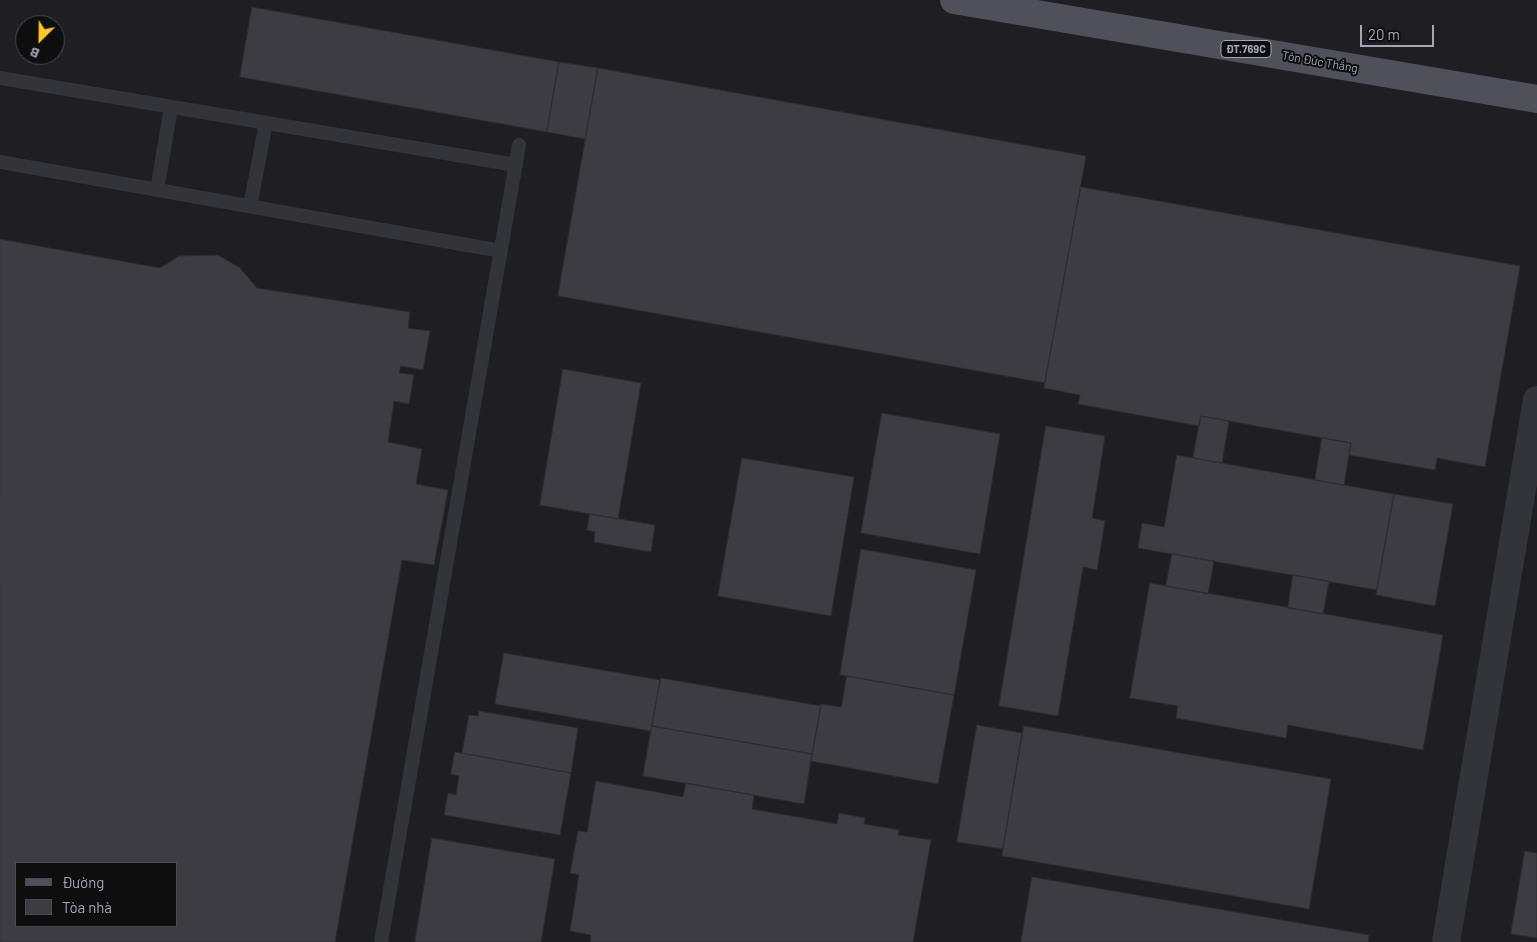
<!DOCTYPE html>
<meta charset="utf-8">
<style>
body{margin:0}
#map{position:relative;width:1537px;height:942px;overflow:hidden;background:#131315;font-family:Barlow,sans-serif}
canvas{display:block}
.legend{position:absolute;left:15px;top:862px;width:162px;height:65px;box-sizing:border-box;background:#0e0e0f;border:1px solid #4a4b52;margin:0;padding:6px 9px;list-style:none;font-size:15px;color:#a3a7b6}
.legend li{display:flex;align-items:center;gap:10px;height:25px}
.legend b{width:25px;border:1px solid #4a4b52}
.north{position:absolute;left:15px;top:15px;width:50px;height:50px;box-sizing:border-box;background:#0e0e0f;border:1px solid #4a4b52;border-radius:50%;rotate:203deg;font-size:14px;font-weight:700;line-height:20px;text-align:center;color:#a3a7b6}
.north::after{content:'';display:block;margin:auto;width:18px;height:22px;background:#ffc720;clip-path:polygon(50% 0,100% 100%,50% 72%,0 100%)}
.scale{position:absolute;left:1360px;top:25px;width:74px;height:22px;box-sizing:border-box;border:2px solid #a3a7b6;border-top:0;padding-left:6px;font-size:15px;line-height:18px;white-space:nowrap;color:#a3a7b6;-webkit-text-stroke:4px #0e0e0f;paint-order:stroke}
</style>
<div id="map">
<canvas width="1537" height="942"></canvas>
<ul class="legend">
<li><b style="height:6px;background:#4f5059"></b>Đường</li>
<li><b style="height:14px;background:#3c3c42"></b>Tòa nhà</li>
</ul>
<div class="north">B</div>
<div class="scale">20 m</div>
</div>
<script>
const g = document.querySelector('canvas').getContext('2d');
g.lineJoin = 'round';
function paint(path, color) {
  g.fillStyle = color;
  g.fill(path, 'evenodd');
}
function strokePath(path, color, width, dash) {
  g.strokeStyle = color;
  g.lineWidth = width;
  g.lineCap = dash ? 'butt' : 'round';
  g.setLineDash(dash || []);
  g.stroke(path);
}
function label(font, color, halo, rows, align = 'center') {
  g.font = font + ' Barlow,sans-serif';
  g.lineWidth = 4;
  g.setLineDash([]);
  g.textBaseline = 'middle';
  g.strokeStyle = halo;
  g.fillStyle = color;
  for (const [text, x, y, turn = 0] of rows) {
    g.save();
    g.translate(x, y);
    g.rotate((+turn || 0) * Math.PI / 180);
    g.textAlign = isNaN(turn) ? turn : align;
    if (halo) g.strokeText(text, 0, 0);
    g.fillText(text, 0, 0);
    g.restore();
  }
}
const built = new Path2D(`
 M0 0H1537V942H0ZM25 25H55V55H25ZM16 863H176V926H16Z`);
const building = new Path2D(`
 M252 7 559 62 547 132 240 77Z
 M559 62 598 68 585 139 547 132Z
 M598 68 1086 156 1045 383 558 296Z
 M1081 187 1520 266 1485 467 1437 458 1435 470 1349 455 1351 443 1201 416 1199 426 1078 404 1080 395 1044 388Z
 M0 239 160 268 179 256 218 255 240 268 257 288 410 312 408 328 430 331 423 370 401 366 399 373 414 375 409 404 394 401 388 442 422 449 416 484 448 490 434 565 402 560 335 942H0ZM16 863H176V926H16Z
 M563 369 641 383 618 519 540 505Z
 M882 413 1000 434 980 554 861 533Z
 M1201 416 1229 421 1222 463 1193 458Z
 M1046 426 1105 436 1092 518 1105 521 1097 570 1083 567 1058 716 999 706Z
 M1322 438 1351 443 1344 485 1315 480Z
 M1177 455 1394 494 1377 590 1138 548 1142 523 1164 527Z
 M742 458 854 477 831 616 718 596Z
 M1394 494 1453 504 1435 606 1376 595Z
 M590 514 655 525 651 552 594 542 595 532 587 530Z
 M861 549 976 570 954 695 840 675Z
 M1172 554 1214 561 1208 594 1166 586Z
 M1293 575 1329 581 1323 614 1288 608Z
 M1150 583 1443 635 1423 750 1288 725 1286 738 1176 718 1178 706 1130 698Z
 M504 653 660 680 651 731 495 704Z
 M847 676 954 695 938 784 811 761 821 704 841 707Z
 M661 678 821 706 812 754 652 726Z
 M479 711 578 728 571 773 462 753 469 715 478 716Z
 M977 725 1022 733 1003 849 957 842Z
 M652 726 812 754 804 804 643 776Z
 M1024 726 1331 779 1309 909 1002 856Z
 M455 752 571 773 560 835 444 815 448 793 456 795 459 776 451 774Z
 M596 781 683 797 686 783 754 795 752 809 837 824 839 813 865 818 864 824 899 830 898 835 931 840 913 942H590L591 935 570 931 579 875 570 873 578 831 587 832Z
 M432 838 555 859 541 942H415Z
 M1525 851 1537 853V938L1511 934Z
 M1032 877 1369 935 1368 942H1021Z`);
const lane = new Path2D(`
 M0 78 516 165
 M0 162 501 251
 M157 190 171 107
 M250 206 266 123
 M381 942 519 145`);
const street = new Path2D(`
 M1446 942 1537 400`);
const primary = new Path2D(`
 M954 0 1537 99`);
const shields = [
 [1246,49,50]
];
const shieldNames = [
 ["ĐT.769C",1246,49]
];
const streetNames = [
 ["Tôn Đức Thắng",1320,62,10]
];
paint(built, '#1f1e22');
paint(building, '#3c3c42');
strokePath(building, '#2d2c31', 1);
strokePath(lane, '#33343a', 14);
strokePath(street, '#33343a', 28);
strokePath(primary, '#4f5059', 28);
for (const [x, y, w] of shields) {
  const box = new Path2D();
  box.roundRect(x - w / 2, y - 8.5, w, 17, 4);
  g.fillStyle = '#0e0e0f';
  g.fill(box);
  strokePath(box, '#a3a7b6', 1);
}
label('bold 11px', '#a3a7b6', null, shieldNames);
label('12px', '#a3a7b6', '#0e0e0f', streetNames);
</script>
